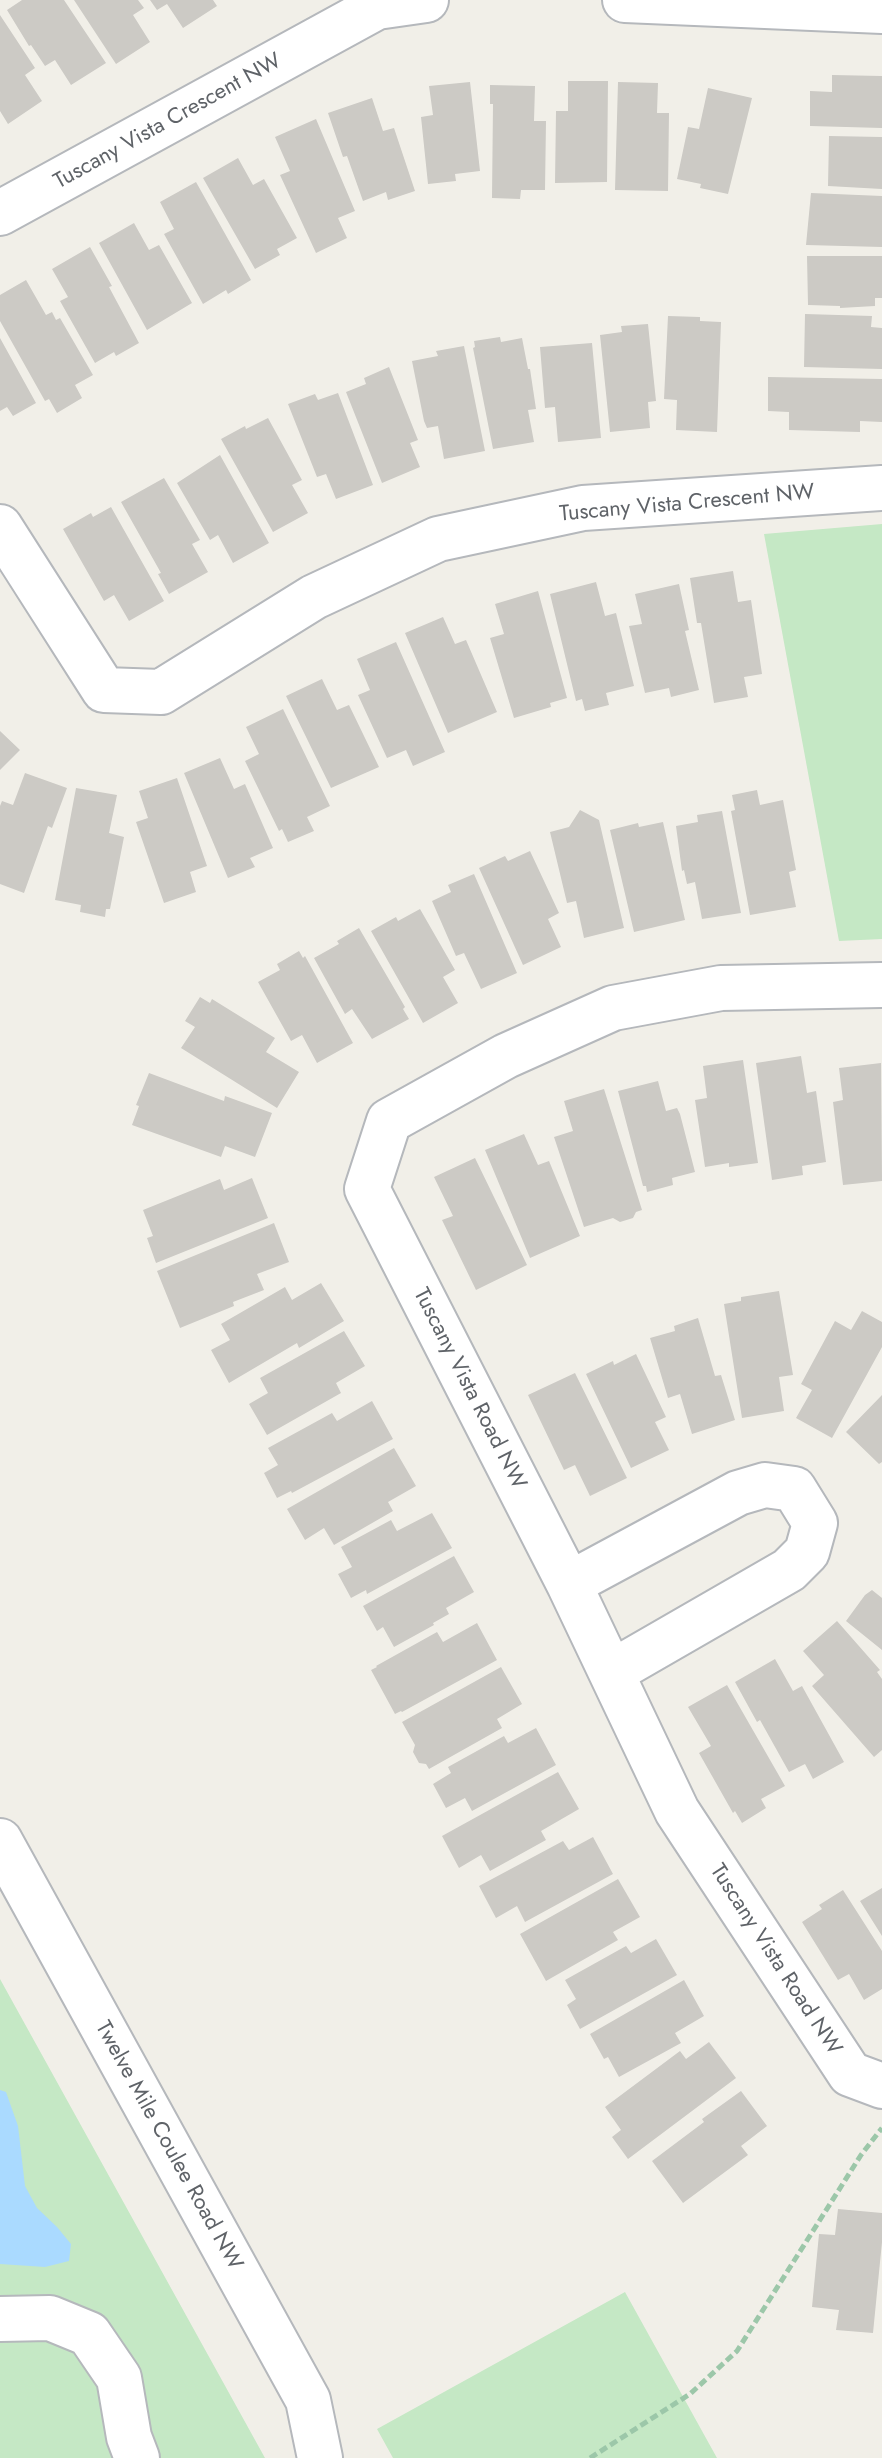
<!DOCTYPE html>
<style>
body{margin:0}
canvas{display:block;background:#f1efe8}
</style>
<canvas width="882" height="2458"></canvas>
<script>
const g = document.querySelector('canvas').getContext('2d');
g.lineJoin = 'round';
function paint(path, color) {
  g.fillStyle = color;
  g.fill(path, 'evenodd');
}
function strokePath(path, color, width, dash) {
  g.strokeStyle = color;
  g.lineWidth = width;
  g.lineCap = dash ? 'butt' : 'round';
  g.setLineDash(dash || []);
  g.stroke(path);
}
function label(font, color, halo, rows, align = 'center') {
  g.font = font + ' Jost,sans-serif';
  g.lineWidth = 7;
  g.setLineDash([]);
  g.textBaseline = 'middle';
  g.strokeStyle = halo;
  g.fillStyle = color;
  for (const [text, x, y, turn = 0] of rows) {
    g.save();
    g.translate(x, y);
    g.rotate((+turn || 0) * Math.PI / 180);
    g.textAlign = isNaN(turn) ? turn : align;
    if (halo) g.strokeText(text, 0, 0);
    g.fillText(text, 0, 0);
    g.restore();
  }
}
const green = new Path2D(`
 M882 524V939L839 941 764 534Z
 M0 1979 265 2458H0Z
 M625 2292 717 2458H393L377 2429Z`);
const water = new Path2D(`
 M0 2090 6 2092 18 2126 25 2186 37 2208 57 2227 71 2244 69 2261 45 2267 0 2264Z`);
const building = new Path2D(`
 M22 0H64L106 63 71 85 55 60 45 66 31 45 29 46 7 10Z
 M74 0H138L144 8 133 15 150 42 116 64Z
 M150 0H213L217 6 183 28 167 4 157 10Z
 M0 15 35 68 25 75 42 101 8 124 0 111Z
 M832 75 882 76V128L810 126V91L832 92Z
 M568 81H608L607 182 555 183 556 111H568Z
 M470 82 480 171 455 174 456 181 428 184 421 117 433 115 429 86Z
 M618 82 658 83 657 113H669L668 191 615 190Z
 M490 85 535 86 534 121H546L545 190H521L520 199 492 198 493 104H490Z
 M708 88 752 98 728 194 700 188 701 184 677 179 688 127 699 129Z
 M372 98 383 131 394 128 415 191 388 200 386 192 363 201 347 156 343 157 328 113Z
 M316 119 355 211 338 218 347 238 316 253 280 175 290 171 275 137Z
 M829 136 882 137V189L828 186Z
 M238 158 253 185 264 179 297 238 277 249 280 255 255 269 203 178Z
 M196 182 251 280 228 294 226 290 203 304 164 234 174 229 160 202Z
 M811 193 882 196V247L806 245Z
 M134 223 149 250 159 245 192 303 147 330 99 243Z
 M90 247 112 286 109 287 139 343 116 356 114 352 95 363 60 301 68 297 52 269Z
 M807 256H882V298H875V306L840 308V306L808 305Z
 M26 280 46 315 52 312 56 320 60 318 93 375 75 385 82 398 57 413 49 399 45 401 0 321V295Z
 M805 314 872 316 871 327 882 328V369L804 367Z
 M668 316 700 317V321L721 322 717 432 676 430 677 400 664 399Z
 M648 324 656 401 648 402 650 428 610 432 600 335 622 332 621 326Z
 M500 337 501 342 522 338 528 369H530L536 409 528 410 534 442 493 449 473 348 475 347 474 341Z
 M0 338 36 403 13 416 7 407 0 411Z
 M592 343 601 438 558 442 555 407 545 408 540 347Z
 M464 346 485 451 444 459 438 426 427 428 424 421 412 361 438 356 436 351Z
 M389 367 418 440 410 443 420 467 382 483 346 392 366 384 364 378Z
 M768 377 882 379V422L860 421V432L789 430V412L768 411Z
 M338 393 373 485 336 499 326 474 317 477 288 404 315 394 318 400Z
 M268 418 302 480 292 485 308 513 273 532 221 439 245 426 246 429Z
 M220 455 269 543 233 563 218 535 210 540 177 483Z
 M164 478 200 540 192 544 208 572 169 594 158 574 161 573 121 502Z
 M111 507 164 601 129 621 114 595 104 601 63 529 91 513 93 517Z
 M733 571 738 602 751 600 762 674 744 677 748 697 714 703 701 623H697L690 578Z
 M596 582 605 616 616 613 634 686 606 693 609 705 585 711 582 699 576 701 550 594Z
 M679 584 689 630 685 631 699 690 671 697 669 688 645 693 629 626 642 624 635 594Z
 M538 591 567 698 550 703 551 707 514 718 490 638 504 634 495 604Z
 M443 617 455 644 466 640 497 712 448 733 405 633Z
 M396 642 445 752 413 766 406 750 387 758 358 695 370 690 357 659Z
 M322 679 337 710 349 705 379 767 331 788 286 696Z
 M283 709 330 806 307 817 314 831 288 842 282 829 279 831 245 761 259 754 246 727Z
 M0 731 20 750 0 770Z
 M220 758 234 789 245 784 273 848 250 858 255 867 228 878 184 773Z
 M25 773 67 788 52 828 48 826 24 893 0 884V806L2 801 13 805Z
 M177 778 207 866 190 872 196 892 164 903 136 822 148 818 139 791Z
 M76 788 117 795 109 833 124 837 110 909H106L105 917 80 912 81 905 55 900Z
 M757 790 760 805 783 800 796 870 789 872 796 907 750 915 731 811 735 810 732 795Z
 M580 810 599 820 624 928 584 938 576 901 567 903 550 832 569 827Z
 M722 811 741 913 702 919 695 882 687 884 684 870 682 871 676 826 698 822 697 815Z
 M663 822 685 920 634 932 610 830 638 823 639 827Z
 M530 851 559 913 548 919 561 947 523 965 479 868 505 856 508 861Z
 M474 874 517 973 481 989 464 953 456 956 432 901 451 892 448 885Z
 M420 909 455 970 443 977 458 1003 423 1023 371 931 396 917 398 921Z
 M359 928 405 1007 403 1009 409 1019 372 1039 352 1009 345 1014 314 958 339 944 337 941Z
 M299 951 303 958 305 956 353 1043 317 1063 302 1035 291 1041 258 982 280 970 277 964Z
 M200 997 210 1003 212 999 275 1038 266 1052 299 1072 277 1108 181 1048 195 1027 185 1021Z
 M801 1056 807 1093 816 1091 826 1162 802 1166 803 1175 772 1180 756 1063Z
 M743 1060 758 1163 729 1167V1163L705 1167 695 1100 707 1098 703 1066Z
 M881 1063 882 1181 843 1185 833 1102 843 1100 839 1068Z
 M149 1073 224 1101 225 1096 272 1113 255 1157 225 1146 221 1157 132 1125 139 1106 136 1105Z
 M658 1081 666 1111 677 1108 680 1114 695 1172 672 1178 673 1185 647 1192 646 1186H643L618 1091Z
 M604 1089 642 1210 636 1212 633 1218 620 1222 613 1218 584 1227 554 1137 573 1131 564 1101Z
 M524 1134 538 1165 549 1161 580 1236 530 1258 485 1150Z
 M475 1158 527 1265 476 1290 442 1220 453 1216 434 1177Z
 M252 1178 268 1218 156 1263 147 1238 153 1236 143 1210 220 1179 224 1190Z
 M274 1223 289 1262 257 1274 264 1290 233 1302 234 1306 180 1328 157 1271Z
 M321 1283 344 1321 299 1348 297 1343 229 1383 211 1350 230 1340 221 1324 285 1287 292 1300Z
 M779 1291 793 1375 779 1377 784 1411 742 1418 724 1304 741 1301V1297Z
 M862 1311 882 1322V1347L832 1438 796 1418 812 1390 801 1384 835 1321 851 1330Z
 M698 1318 715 1376 721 1375 735 1420 692 1434 680 1394 668 1398 650 1338 675 1331 674 1326Z
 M344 1331 365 1366 336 1383 341 1393 267 1435 249 1404 268 1393 260 1378Z
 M636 1354 666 1417 655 1422 669 1450 631 1468 586 1374 613 1361 614 1365Z
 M575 1373 627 1478 590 1496 575 1465 564 1470 528 1395Z
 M882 1395V1462L879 1464 846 1432Z
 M372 1401 393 1439 292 1493 291 1491 277 1498 264 1473 278 1465 268 1448 332 1413 337 1421Z
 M394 1448 416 1486 388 1502 393 1511 334 1545 324 1528 305 1540 287 1509Z
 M432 1513 452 1548 367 1594 366 1590 351 1598 338 1574 352 1567 341 1547 391 1520 397 1531Z
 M454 1556 474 1592 446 1608 449 1614 433 1623 434 1625 394 1647 383 1627 377 1631 363 1606Z
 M872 1590 882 1598V1650L846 1621 865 1595Z
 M837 1621 880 1670 877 1672 882 1679V1750L874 1757 812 1686 824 1675 803 1651Z
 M477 1623 497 1660 402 1712 401 1711 395 1714 371 1670 377 1667 376 1666 437 1632 443 1642Z
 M775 1659 793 1691 802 1686 844 1762 813 1779 805 1764 789 1772 760 1720 757 1722 735 1682Z
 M501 1667 522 1704 497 1719 502 1728 429 1769 426 1764 419 1763 413 1752 415 1745 402 1722Z
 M727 1685 785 1786 761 1799 766 1808 742 1823 735 1811 733 1813 699 1753 711 1746 688 1707Z
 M536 1728 556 1765 472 1811 465 1798 446 1808 433 1784 451 1773 448 1767 504 1736 508 1743Z
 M558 1772 579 1809 541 1831 546 1840 490 1871 481 1855 459 1868 442 1836Z
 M593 1837 613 1874 525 1922 517 1906 496 1918 479 1886 563 1841 569 1850Z
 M618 1879 640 1917 613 1932 618 1940 546 1981 520 1934Z
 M882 1888V1936L860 1901Z
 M843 1890 882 1951V1989L864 2000 849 1974 838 1980 802 1922 822 1909 819 1905Z
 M656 1939 677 1975 580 2029 567 2005 576 1999 565 1980 626 1946 631 1953Z
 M684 1980 704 2016 675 2033 681 2043 619 2077 608 2057 604 2059 590 2034Z
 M709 2042 736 2078 628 2159 612 2137 621 2130 605 2107 680 2051 686 2059Z
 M741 2091 767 2126 741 2146 748 2155 683 2203 652 2161 704 2122 702 2119Z
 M838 2209 882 2213V2242L873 2333 836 2330 839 2310 812 2307 819 2234 835 2235Z`);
const path = new Path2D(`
 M590 2458 690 2394 737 2351 861 2155 882 2128`);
const minor = new Path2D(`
 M625 0 882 11
 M0 213 377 7 426 0
 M0 527 104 690 161 692 314 597 438 539 583 508 882 488
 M882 985 721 988 613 1008 506 1056 389 1121 367 1189 569 1584 677 1811 850 2074 882 2086
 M569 1584 738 1493 765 1485 794 1489 815 1523 807 1552 789 1570 612 1672
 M0 1841 308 2400 320 2458
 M0 2319 50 2318 89 2334 119 2378 129 2437 137 2458`);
const streetNames = [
 ["Tuscany Vista Crescent NW",168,122,-29],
 ["Tuscany Vista Crescent NW",687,504,-5],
 ["Tuscany Vista Road NW",469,1389,63],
 ["Tuscany Vista Road NW",775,1960,57],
 ["Twelve Mile Coulee Road NW",168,2146,61]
];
paint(green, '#c5e8c5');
paint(water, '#aadaff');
paint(building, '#cccac5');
strokePath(minor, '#b5b8bc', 48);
strokePath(path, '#9cc7a9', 5, [8, 4]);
strokePath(minor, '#fff', 44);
label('22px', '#5f6368', '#fff', streetNames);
</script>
